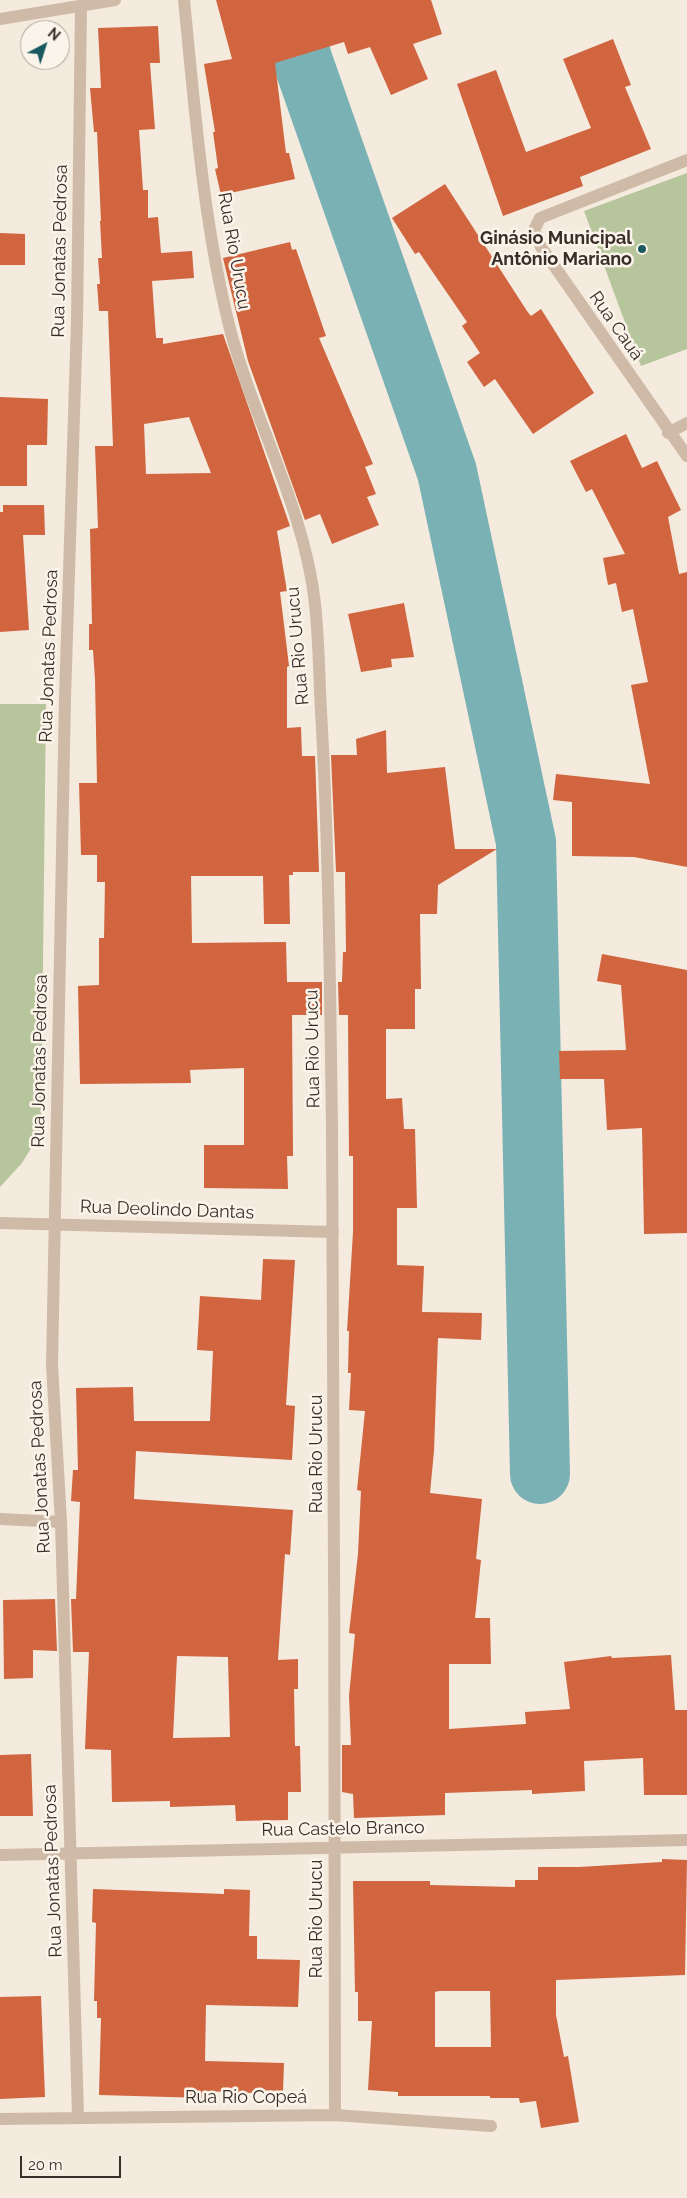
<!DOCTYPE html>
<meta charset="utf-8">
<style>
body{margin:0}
#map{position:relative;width:687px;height:2198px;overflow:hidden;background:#f4eadd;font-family:Raleway,sans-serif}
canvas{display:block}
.north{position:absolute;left:20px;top:20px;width:50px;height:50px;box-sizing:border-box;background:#fbf4ea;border:1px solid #aea59c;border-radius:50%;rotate:40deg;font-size:14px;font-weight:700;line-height:20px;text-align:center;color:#3a2e28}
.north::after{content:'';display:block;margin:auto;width:18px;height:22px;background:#1a5960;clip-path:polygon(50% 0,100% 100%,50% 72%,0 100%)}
.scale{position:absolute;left:20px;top:2156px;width:101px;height:22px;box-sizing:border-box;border:2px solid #3a2e28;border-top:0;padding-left:6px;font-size:15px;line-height:18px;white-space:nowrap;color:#3a2e28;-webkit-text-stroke:4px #fbf4ea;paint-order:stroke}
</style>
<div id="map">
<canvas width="687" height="2198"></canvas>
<div class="north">N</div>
<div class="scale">20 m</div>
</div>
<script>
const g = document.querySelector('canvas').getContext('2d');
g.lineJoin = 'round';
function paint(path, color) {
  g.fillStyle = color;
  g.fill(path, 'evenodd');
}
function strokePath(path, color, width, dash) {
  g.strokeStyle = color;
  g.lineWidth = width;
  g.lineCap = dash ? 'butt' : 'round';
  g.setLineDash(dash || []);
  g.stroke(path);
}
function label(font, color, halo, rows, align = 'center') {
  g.font = font + ' Raleway,sans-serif';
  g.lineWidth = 5;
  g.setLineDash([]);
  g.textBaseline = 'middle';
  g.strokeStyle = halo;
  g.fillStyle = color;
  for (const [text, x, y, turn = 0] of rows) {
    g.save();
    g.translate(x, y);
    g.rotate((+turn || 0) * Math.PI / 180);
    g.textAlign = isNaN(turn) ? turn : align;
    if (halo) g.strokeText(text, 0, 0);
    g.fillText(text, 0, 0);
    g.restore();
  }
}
const green = new Path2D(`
 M687 173V349L641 366 584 211Z
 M0 704H46L41 1132 22 1163 0 1187Z`);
const river = new Path2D(`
 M289 0 302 59 447 472 526 842 540 1474`);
const building = new Path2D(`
 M216 0H431L442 34 413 44 428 79 391 95 370 47 348 54 344 42 275 63 286 153H289L295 179 221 195 215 169 218 168 213 132H215L204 64 232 59Z
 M158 26 160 63H150L155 129 139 130 143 190H148V218L158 217 161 253 192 251 194 278 152 281 156 338H163V344L223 334 290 526 277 531 287 591 280 592 289 666 287 667V728L301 727 302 756H315L319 872H293V875H289L290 924H264L263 876H191L192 943 286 942 287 982H322V1015H292L293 1156H287L288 1189 204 1188V1145H244V1068L190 1070 191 1083 80 1084 78 986 99 985V938H104L105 882H97V855H81L79 783H97L95 679 93 650H89V624H92L90 529 98 528 95 446H113L108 311H99L97 284H100L98 258H102L100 221H101L97 132H94L90 88H101L98 28ZM189 417 211 473 146 474 144 424Z
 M613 39 631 85 625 87 651 149 580 177 583 186 503 216 457 84 496 70 526 152 591 128 563 59Z
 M445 184 527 311 531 316 541 309 594 393 533 434 495 379 484 387 467 362 480 353 462 326 467 322 419 252 415 254 392 218Z
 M0 233 25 234V265H0Z
 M290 242 292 250 296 249 326 336 319 338 373 464 365 467 376 494 367 497 379 525 332 544 320 514 305 520 248 361 223 258Z
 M0 397 48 399 47 445H27V486H0Z
 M626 434 642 468 657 461 681 510 668 517 679 574 687 572V867L634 857 572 856V802L553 800 556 774 650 784 631 685 648 682 636 624 633 609 622 612 616 583 608 585 603 558 625 554 592 489 586 492 570 461Z
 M3 505H44L45 535H23L29 630 0 632V512H3Z
 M404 603 414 657 391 659 392 667 361 672 348 614Z
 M386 730 387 773 445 767 455 849H497L438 885 437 914H420L421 989H415V1029H386V1099L402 1098 404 1129H415L417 1208H397V1265L424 1266 422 1312 482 1313 481 1340 438 1338 434 1451 430 1493 482 1499 476 1559 481 1560 475 1618H490L491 1664H449V1729L526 1724 525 1712 570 1709 564 1662 611 1656 612 1658 671 1655 675 1710H687V1795H644L643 1758 584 1761 585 1791 532 1794V1790L445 1793V1815L354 1818 353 1794 342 1792V1745H351L349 1696 355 1634 349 1633 358 1554 361 1491 357 1490 365 1411 349 1410 351 1373H348L349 1331H347L353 1232V1156H349L348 1015H339L338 982H342L343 952H346L345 872H336L331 755H357L356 739Z
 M602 954 687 970V1233L644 1234 642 1128 607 1130 604 1079H560L559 1051 626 1050 621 985 597 981Z
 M263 1259 295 1260 286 1405 295 1406 292 1460 136 1451 134 1499 293 1510 290 1555 285 1554 278 1660 298 1659V1689H294L295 1746H300L301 1792H288V1820L236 1821 235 1805 170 1807V1801L112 1802 111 1750 85 1749 89 1652H73L71 1599H76L80 1502 71 1501 73 1470H78L76 1388 133 1387 134 1421H210L213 1351 197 1350 200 1296 261 1300ZM177 1656 228 1657 230 1737 173 1738Z
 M55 1599 57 1651 33 1650V1678L4 1679 3 1600Z
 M31 1754 33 1816H0V1755Z
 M662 1859 687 1860 685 1975 556 1980V2015L564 2057 568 2056 579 2122 541 2128 536 2101 520 2103 519 2098H490V2096H398V2092L368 2090 372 2021H358V1992H355L353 1881H430V1885L515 1887V1880H538V1867H579L662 1862ZM439 1991H490L491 2047H435V1992Z
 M93 1889 224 1894V1889L250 1890 249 1936H257V1959L300 1960 298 2007 206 2005 205 2061 284 2063 283 2091 253 2090V2093L204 2091V2098L99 2095 101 2018H97V2001H94L96 1923 92 1922Z
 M41 1996 45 2097 0 2099V1997Z`);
const minor = new Path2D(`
 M184 0C195 110 203 222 230 329 254 421 305 509 315 604 319 640 319 676 321 711 329 850 330 990 332 1129 336 1458 333 1786 335 2115
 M0 19 115 0
 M687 160 540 218 534 230 541 247 687 456
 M668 433 687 423
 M0 1223 333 1232
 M0 1519 61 1522
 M0 1855 687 1840
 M78 2116 61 1522 52 1365 65 698 77 321 81 5
 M0 2119 335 2115 491 2126`);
const markers = [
 [642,249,5,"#1a5960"]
];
const poiNames = [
 ["Ginásio Municipal",632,239],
 ["Antônio Mariano",632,260]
];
const streetNames = [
 ["Rua Jonatas Pedrosa",60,251,-89],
 ["Rua Rio Urucu",234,251,80],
 ["Rua Cauá",616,326,55],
 ["Rua Rio Urucu",298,646,-95],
 ["Rua Jonatas Pedrosa",49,656,-88],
 ["Rua Rio Urucu",313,1049,-91],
 ["Rua Jonatas Pedrosa",40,1061,-89],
 ["Rua Deolindo Dantas",167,1210,2],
 ["Rua Rio Urucu",317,1454,-90],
 ["Rua Jonatas Pedrosa",40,1467,-93],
 ["Rua Castelo Branco",343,1829,-1],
 ["Rua Jonatas Pedrosa",53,1871,-92],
 ["Rua Rio Urucu",317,1919,-90],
 ["Rua Rio Copeá",246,2098]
];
paint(green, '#b6c59b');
strokePath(river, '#79b1b4', 60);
paint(building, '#d0653f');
strokePath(minor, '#cebaa7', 12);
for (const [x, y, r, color] of markers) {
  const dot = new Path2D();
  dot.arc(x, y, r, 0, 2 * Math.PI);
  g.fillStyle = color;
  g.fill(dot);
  strokePath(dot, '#fbf4ea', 2);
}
label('bold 18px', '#3a2e28', '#fbf4ea', poiNames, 'right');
label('18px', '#3a2e28', '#fbf4ea', streetNames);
</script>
